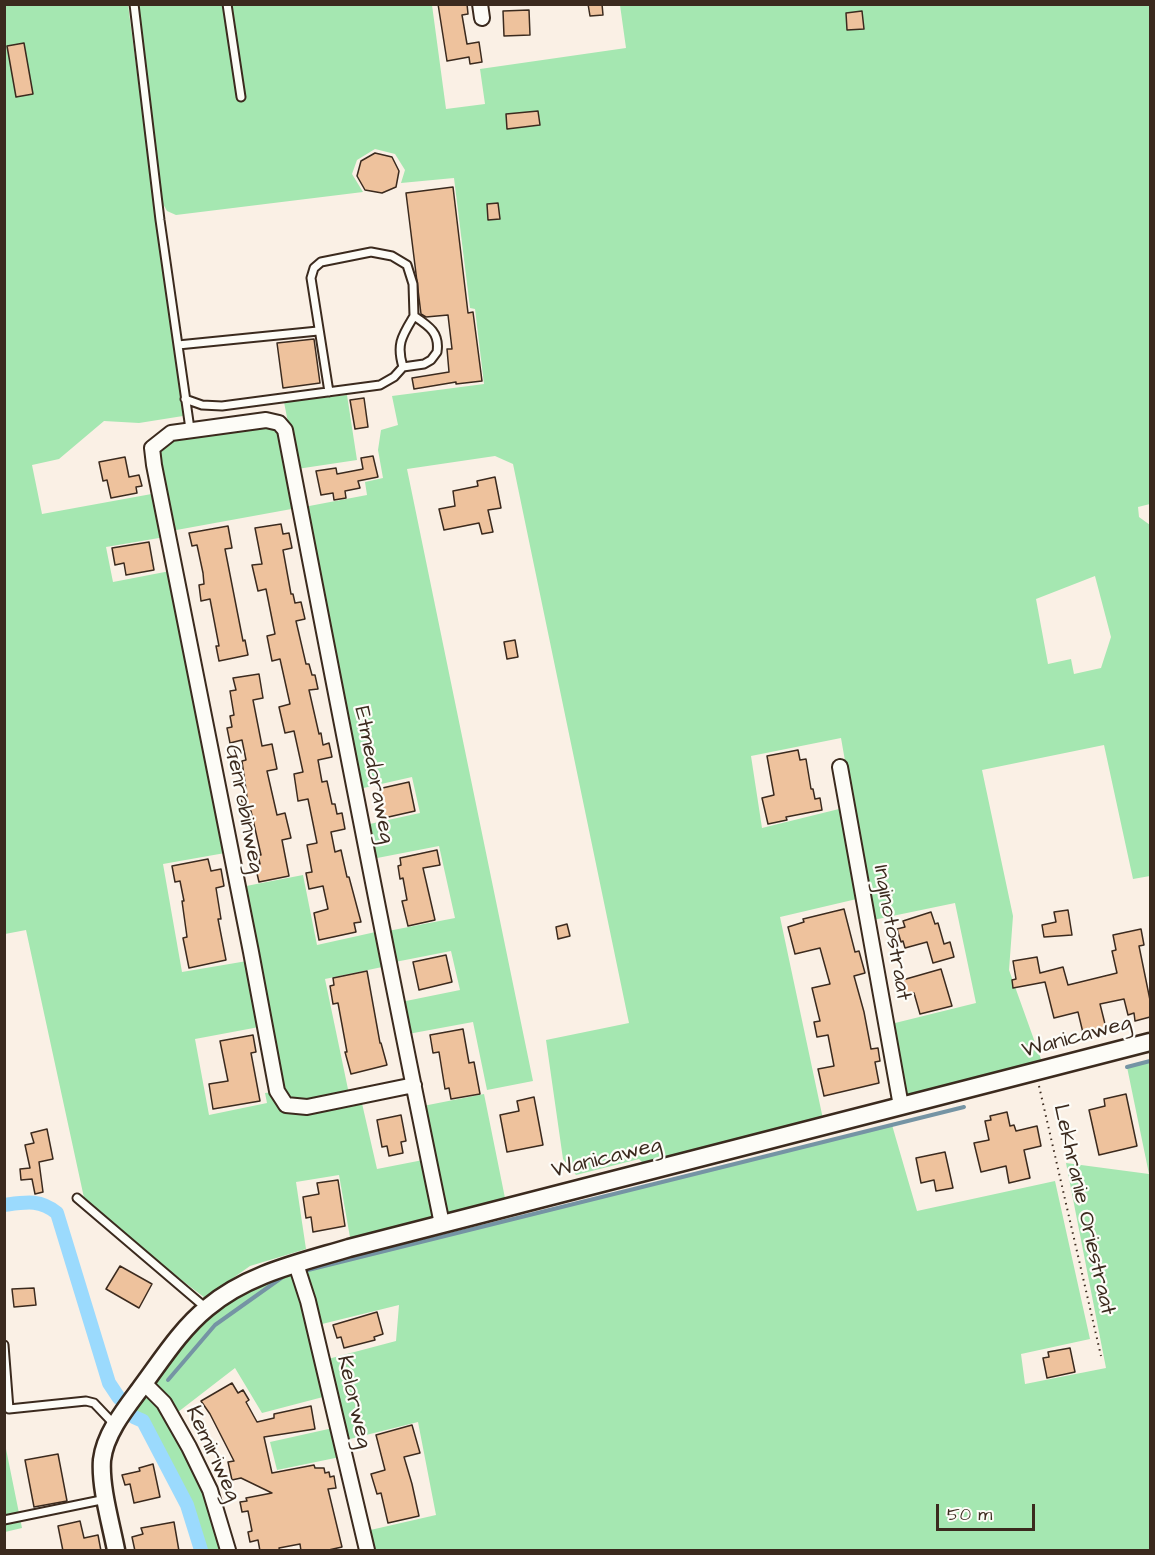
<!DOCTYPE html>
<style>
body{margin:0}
#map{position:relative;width:1155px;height:1555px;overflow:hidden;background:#faf0e5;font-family:"Architects Daughter",sans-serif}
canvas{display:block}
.frame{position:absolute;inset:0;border:6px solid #3b2a1e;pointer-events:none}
.scale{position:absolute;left:936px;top:1504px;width:99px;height:27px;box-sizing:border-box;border:3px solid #3b2a1e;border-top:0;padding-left:8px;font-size:18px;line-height:21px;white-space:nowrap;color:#3b2a1e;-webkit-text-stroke:4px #fdfcf7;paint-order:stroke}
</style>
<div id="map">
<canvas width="1155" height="1555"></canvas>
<div class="frame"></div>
<div class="scale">50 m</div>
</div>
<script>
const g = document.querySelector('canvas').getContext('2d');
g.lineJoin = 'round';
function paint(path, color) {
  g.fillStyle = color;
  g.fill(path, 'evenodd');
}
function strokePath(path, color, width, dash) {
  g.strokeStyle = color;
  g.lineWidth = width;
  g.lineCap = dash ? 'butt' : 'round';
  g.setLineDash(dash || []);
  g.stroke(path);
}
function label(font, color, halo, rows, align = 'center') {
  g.font = font + ' "Architects Daughter",sans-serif';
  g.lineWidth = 4.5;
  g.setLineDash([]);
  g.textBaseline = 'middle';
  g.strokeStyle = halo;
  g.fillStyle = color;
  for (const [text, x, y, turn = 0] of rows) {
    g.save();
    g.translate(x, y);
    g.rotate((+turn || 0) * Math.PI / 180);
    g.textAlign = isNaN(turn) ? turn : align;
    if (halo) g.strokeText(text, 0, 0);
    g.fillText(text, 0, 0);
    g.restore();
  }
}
const green = new Path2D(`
 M4 5H128L183 416 139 423 104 421 59 459 32 465 42 514 157 493 165 537 106 547 113 582 170 571 225 853 163 864 182 972 247 961 259 1027 195 1039 209 1115 267 1103 265 1093 274 1092 283 1107 361 1099 377 1169 423 1160 433 1212 431 1219 351 1243 339 1175 296 1182 306 1249 250 1266 205 1298 86 1207 26 930 5 934Z
 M137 5H432L446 109 485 104 480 69 626 48 620 5H1150V504L1138 507 1139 517 1150 525V876L1133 879 1104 745 982 770 1013 916 1009 970 1042 1062 907 1097 903 1093 891 1024 976 1003 955 903 873 920 841 738 751 756 762 828 843 808 861 898 780 917 823 1119 644 1164 639 1159 576 1175 563 1159 546 1040 629 1023 513 464 495 456 407 469 533 1081 487 1090 473 1022 408 1034 401 1002 460 990 451 951 395 962 388 931 455 918 439 846 372 859 365 825 420 813 412 777 359 789 304 507 367 495 365 482 383 478 378 450 381 430 398 425 392 396 484 384 475 309 470 308 454 178 401 183 405 170 395 154 375 149 357 160 352 174 363 192 176 215 167 211 163 204ZM1095 576 1111 637 1101 668 1074 674 1071 659 1048 664 1036 599Z
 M347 395 357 460 297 469 284 402Z
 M270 425 278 427 297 508 171 531 157 448 171 437Z
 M303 875 317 945 380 931 387 966 325 979 349 1094 305 1103 289 1099 279 1087 241 887Z
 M1150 1061V1550H370L366 1531 436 1515 418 1422 346 1440 328 1359 396 1341 399 1305 318 1325 304 1271 892 1125 917 1211 1055 1181 1090 1339 1021 1354 1025 1384 1106 1368 1066 1163 1149 1174 1127 1067Z
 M484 1094 506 1203 453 1216 446 1213 423 1106Z
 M286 1273 295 1278 305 1297 323 1397 262 1413 235 1368 178 1412 155 1381 185 1337 231 1296Z
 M148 1398C163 1402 199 1475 206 1492 213 1511 217 1531 223 1550H201L187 1505 143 1421 131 1413 141 1399Z
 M333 1428 340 1457 277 1470 270 1442Z
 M4 1439 22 1528 5 1532H4Z`);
const stream = new Path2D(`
 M1127 1067 1150 1061
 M304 1271 964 1107
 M168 1380 215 1325 284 1276`);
const canal = new Path2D(`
 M4 1205C26 1202 40 1199 57 1213L109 1383 119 1398
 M134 1417 143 1421 187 1505 201 1550`);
const building = new Path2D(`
 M438 4H467L468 14 462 15 467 44 479 42 482 62 470 64 469 57 447 61Z
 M588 4H602L603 15 590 16Z
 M529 10 530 35 504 36 503 11Z
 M862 11 864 29 847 30 846 13Z
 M24 43 33 94 16 97 7 46Z
 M538 111 540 125 507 129 506 114Z
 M375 153 392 157 399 171 396 187 382 193 365 190 357 176 361 161Z
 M453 187 468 313 473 312 482 381 456 384V382L414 389 412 378 449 372 447 349H452L448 315 426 317 421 314 406 193Z
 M498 203 500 219 488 220 487 204Z
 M314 339 320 383 283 388 277 343Z
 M364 398 368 427 355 429 350 400Z
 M373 456 378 477 358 481 360 488 345 491 346 498 334 500 333 493 321 495 316 471 336 468 337 474 363 469 361 458Z
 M125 457 129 477 139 475 142 486 136 487 137 493 111 498 107 480 103 481 99 462Z
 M495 477 501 508 488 510 493 532 482 534 479 523 444 530 439 509 455 506 453 491 478 486 477 481Z
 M281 524 283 534 289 533 292 548 283 550 291 594H293L295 603 301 602 305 619 296 621 306 664H309L312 675H315L318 689 309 690 319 734 321 733 323 745 329 743 332 757 318 760 322 782 327 781 332 804H335L337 814 342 813 345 829 331 832 335 852 341 850 347 877H349L361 922 354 923 356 932 319 940 314 913 328 909 323 886 309 889 306 873 312 872 307 845 317 843 308 799 298 801 294 774 303 772 294 731 285 733 279 707 290 704 280 659 272 661 267 636 275 634 266 589 258 591 252 565 262 564 255 528Z
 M228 526 232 548 225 549 243 641 245 640 248 655 219 661 216 646H219L210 599 201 601 199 585 204 584 203 573 197 545 192 546 189 533Z
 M149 542 154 570 126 575 124 563 115 565 112 548Z
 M515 640 518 657 507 659 504 642Z
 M259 674 263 698 253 700 262 746 272 744 277 769 267 771 277 815 285 813 291 838 282 840 289 876 259 882 255 865 260 864 258 855H261L251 811 244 813 241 798 247 797 242 761 246 760 242 740 230 743 227 728 232 727 230 716 234 715 230 691 236 690 233 678Z
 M798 750 800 760 806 759 811 789H813L815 799 820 798 822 810 786 817 787 820 768 824 762 798 774 795 767 756Z
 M409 782 415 811 384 818 378 789Z
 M437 850 440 865 423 868 435 920 408 926 402 901 407 900 403 878 400 879 398 866 401 865 400 858Z
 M208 859 211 871 221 869 224 886 216 888 221 919H218L226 960 189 968 183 938 187 937 182 901H184L180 881 175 882 172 866Z
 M844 909 855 952 859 951 865 973 854 976 864 1012 871 1049 878 1048 880 1061 875 1062 879 1083 824 1096 818 1069 834 1066 828 1035 817 1037 814 1022 820 1021 812 988 830 984 820 948 795 954 788 927 804 922 803 919Z
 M1068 910 1072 935 1044 937 1042 925 1056 922 1054 912Z
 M931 912 935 924 938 923 944 944 950 942 954 957 933 963 927 942 905 948 903 941 901 942 897 929 905 927 903 921Z
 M567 924 570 936 558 939 556 927Z
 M1141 929 1144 945 1139 946 1150 1000V1017L1135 1021 1134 1013 1128 1015 1124 999 1100 1004 1107 1032 1084 1037 1078 1012 1054 1018 1045 982 1013 988 1012 980 1016 979 1013 961 1037 957 1040 973 1063 967 1068 985 1117 973 1112 951 1116 950 1113 935Z
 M446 955 452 982 419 990 413 962Z
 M941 969 952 1006 920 1014 914 993 904 996 899 981Z
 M367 971 380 1043H381L387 1065 351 1074 345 1052H347L338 1003 333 1004 330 986 334 985 333 978Z
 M463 1029 469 1063 474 1062 480 1094 451 1099 449 1088 445 1089 439 1052 433 1053 430 1035Z
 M253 1035 256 1052 251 1053 260 1101 213 1109 209 1084 228 1081 220 1041Z
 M1126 1094 1137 1146 1099 1155 1089 1110 1105 1106 1104 1099Z
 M534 1097 543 1145 507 1152 500 1115 519 1111 517 1101Z
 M1007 1112 1010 1126 1014 1125 1016 1131 1037 1126 1041 1146 1024 1150 1030 1178 1009 1183 1006 1166 981 1172 974 1143 989 1140 985 1121 991 1120 990 1116Z
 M401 1115 406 1141 401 1142 403 1153 389 1156 387 1146 382 1147 377 1120Z
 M47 1129 53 1159 39 1162 43 1192 35 1194 32 1179 21 1180 20 1169 30 1168 25 1145 34 1143 31 1133Z
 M945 1152 953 1188 936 1191 934 1180 921 1183 916 1158Z
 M338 1180 345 1226 313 1232 311 1217 306 1218 303 1197 319 1194 317 1183Z
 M120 1266 152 1284 139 1308 106 1289Z
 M34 1288 36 1305 14 1307 12 1289Z
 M377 1312 383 1334 374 1337 375 1340 344 1348 341 1337 337 1338 333 1325Z
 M1070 1348 1075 1372 1047 1378 1043 1358 1049 1357 1048 1352Z
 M232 1383 238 1393 243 1390 249 1400 246 1402 257 1422 274 1418V1414L311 1406 315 1429 264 1437 272 1473 314 1465 315 1468H324L325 1473 329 1472 330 1477 334 1476 336 1488 328 1489 342 1547 324 1551H301L300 1544 279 1548 280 1551H260L258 1540 250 1542 248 1532 252 1531 248 1511 242 1512 240 1502 247 1501 246 1498 272 1493 241 1478 232 1480 228 1462 234 1461 210 1414 201 1401Z
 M412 1425 420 1453 404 1457 412 1484 419 1516 388 1523 381 1493 377 1494 371 1474 385 1470 376 1435Z
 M58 1454 67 1501 34 1507 25 1460Z
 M153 1464 160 1497 134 1503 130 1484 125 1485 122 1475 140 1471 139 1468Z
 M80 1521 84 1538 98 1535 101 1551H63L58 1526Z
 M174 1522 179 1551H135L132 1537 143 1534 141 1528Z`);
const path = new Path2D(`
 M1039 1086 1101 1356`);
const service = new Path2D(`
 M134 4 160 220 190 429
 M227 4 241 97
 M178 345 318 331
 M329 392 311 278 314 268 321 262 371 252 392 256 407 265 413 284 414 316
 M185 399 202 405 222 406 380 385 394 377 403 367 424 364 431 360 437 352C440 333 429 326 414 316 402 336 396 344 403 367
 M77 1198 206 1308
 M4 1345 9 1409 86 1401 94 1403 114 1424
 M4 1520 106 1499`);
const minor = new Path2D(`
 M480 4 482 18
 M840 767 901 1106
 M414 1085 307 1107 286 1105 277 1091 251 952 154 465 152 448 171 433 266 420 279 423 285 430C336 695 387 960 442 1224
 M296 1264 308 1301 367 1550
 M144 1383 164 1403 189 1447 210 1490 228 1550`);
const tertiary = new Path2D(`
 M116 1550C111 1524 100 1487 102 1460 105 1434 125 1409 140 1389 161 1361 180 1330 207 1308 247 1274 299 1263 349 1248L1150 1042`);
const streetNames = [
 ["Etmedoraweg",373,775,79],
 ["Genrobinweg",243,809,79],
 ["Inginotostraat",891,933,80],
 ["Wanicaweg",1077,1038,-15],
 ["Wanicaweg",607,1159,-14],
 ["Lekhranie Oriestraat",1083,1210,77],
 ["Kelorweg",353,1402,77],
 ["Kemiriweg",212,1454,65]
];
paint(green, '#a5e7b1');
strokePath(stream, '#7594a4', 4);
strokePath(canal, '#9bdafd', 14);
paint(building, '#eec29d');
strokePath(building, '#3b2a1e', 1.5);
strokePath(service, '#3b2a1e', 11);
strokePath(minor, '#3b2a1e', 18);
strokePath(tertiary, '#3b2a1e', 21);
strokePath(path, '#3b2a1e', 2, [1.5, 4.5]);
strokePath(service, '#fdfcf7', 7);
strokePath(minor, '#fdfcf7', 14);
strokePath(tertiary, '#fdfcf7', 16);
label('22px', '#3b2a1e', '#fdfcf7', streetNames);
</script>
